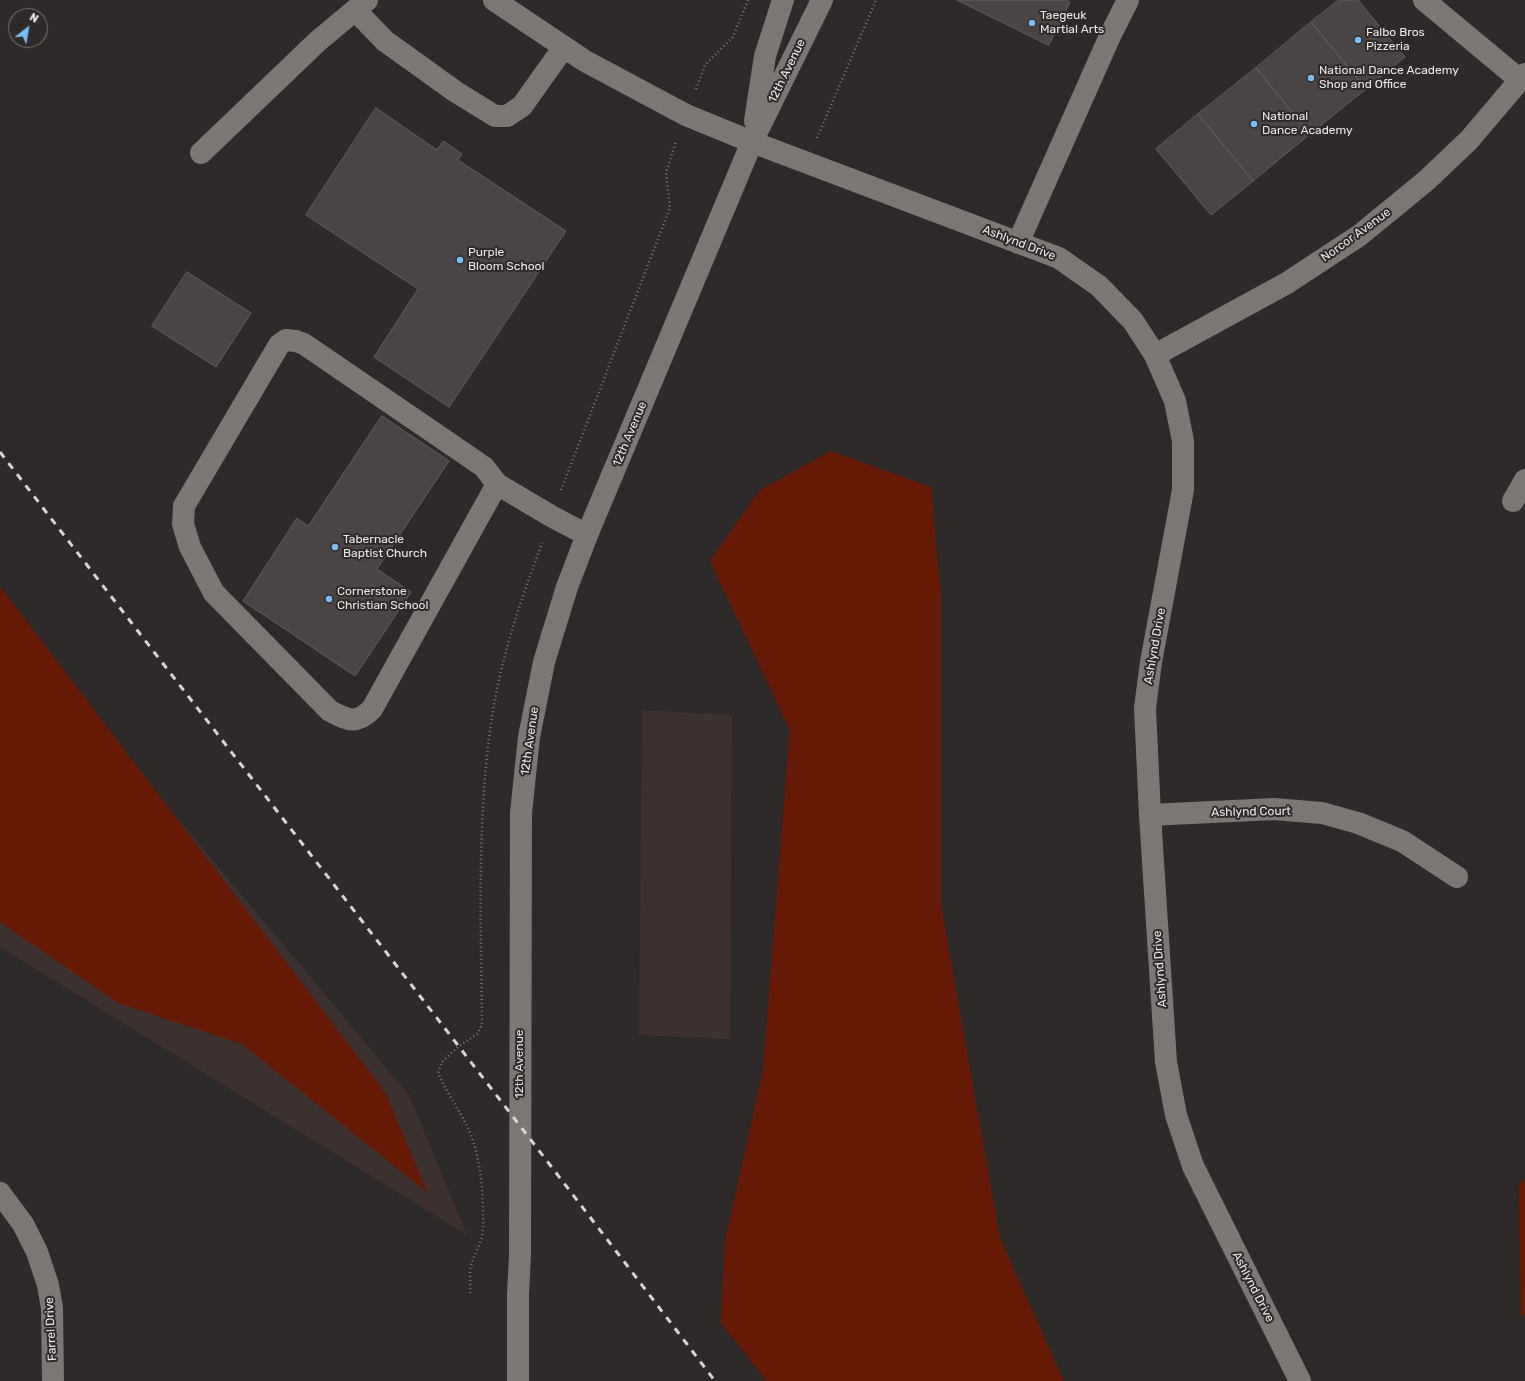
<!DOCTYPE html>
<style>
body{margin:0}
#map{position:relative;width:1525px;height:1381px;overflow:hidden;background:#2e2a29;font-family:Rubik,sans-serif}
canvas{display:block}
.north{position:absolute;left:8px;top:8px;width:40px;height:40px;box-sizing:border-box;background:#2e2a29;border:1px solid #7a7675;border-radius:50%;rotate:31deg;font-size:11px;font-weight:700;line-height:16px;text-align:center;color:#ebe8e7}
.north::after{content:'';display:block;margin:auto;width:14px;height:18px;background:#7abef8;clip-path:polygon(50% 0,100% 100%,50% 72%,0 100%)}
</style>
<div id="map">
<canvas width="1525" height="1381"></canvas>
<div class="north">N</div>
</div>
<script>
const c = document.querySelector('canvas').getContext('2d');
c.lineJoin = 'round';
function fillPath(path, color) {
  c.fillStyle = color;
  c.fill(path, 'evenodd');
}
function stroke(path, color, width, dash) {
  c.strokeStyle = color;
  c.lineWidth = width;
  c.lineCap = dash ? 'butt' : 'round';
  c.setLineDash(dash || []);
  c.stroke(path);
}
function label(font, color, halo, rows, align = 'center') {
  c.font = font + ' Rubik,sans-serif';
  c.lineWidth = 4;
  c.setLineDash([]);
  c.textBaseline = 'middle';
  c.strokeStyle = halo;
  c.fillStyle = color;
  for (const [text, x, y, turn = 0] of rows) {
    c.save();
    c.translate(x, y);
    c.rotate((+turn || 0) * Math.PI / 180);
    c.textAlign = isNaN(turn) ? turn : align;
    if (halo) c.strokeText(text, 0, 0);
    c.fillText(text, 0, 0);
    c.restore();
  }
}
fillPath(new Path2D(`
 M 0,606 L 409,1095 L 467,1235 L 0,947 Z
 M 642,710 L 732,715 L 730,1039 L 639,1035 Z`), '#3d322f');
fillPath(new Path2D(`
 M 831,451 L 931,487 L 941,598 L 941,905 L 1000,1238 L 1064,1381 L 767,1381 L 721,1323 L 725,1242 L 763,1072 L 790,730 L 710,561 L 760,490 Z
 M 0,586 L 385,1092 L 428,1193 L 242,1044 L 118,1003 L 0,922 Z
 M 1525,1178 L 1525,1317 L 1521,1313 L 1519,1187 Z`), '#671b06');
const building = new Path2D(`
 M 957,0 L 1065,0 L 1070,2 L 1049,45 Z
 M 1339,0 L 1358,0 L 1405,57 L 1366,89 L 1311,22 Z
 M 1311,22 L 1366,89 L 1310,134 L 1256,68 Z
 M 1256,68 L 1310,134 L 1253,181 L 1198,114 Z
 M 376,108 L 437,150 L 443,141 L 462,154 L 458,160 L 566,231 L 449,407 L 374,357 L 418,289 L 306,215 Z
 M 1198,114 L 1253,181 L 1211,215 L 1156,149 Z
 M 187,272 L 251,313 L 216,367 L 152,326 Z
 M 382,416 L 449,461 L 377,569 L 411,592 L 355,676 L 243,601 L 297,518 L 308,526 Z`);
fillPath(building, '#4a4544');
stroke(building, '#625d5c', 1);
stroke(new Path2D(`
 M 696,89 L 705,65 L 733,37 L 748,0
 M 817,138 L 876,0
 M 561,490 L 670,208 L 666,173 L 676,141
 M 470,1293 C 471,1285 469,1274 471,1266 C 474,1253 483,1242 483,1228 C 484,1197 481,1152 466,1124 C 457,1107 446,1091 438,1073 L 442,1062 L 458,1047 L 477,1034 L 482,1025 C 481,919 476,805 495,699 C 505,646 523,594 542,543`), '#797675', 2.5, [1, 3]);
stroke(new Path2D(`
 M 494,0 L 585,61 L 686,115 L 752,142 L 1059,258 L 1099,286 L 1133,321 L 1155,355 L 1175,401 L 1183,441 L 1183,490 L 1151,662 L 1145,708 L 1150,815 L 1166,1062 L 1176,1115 L 1193,1166 L 1300,1381
 M 1424,0 L 1520,80
 M 355,10 L 385,41 L 456,92 L 495,116 L 507,116 L 522,106 L 564,47
 M 755,121 L 765,56 L 783,0
 M 201,153 L 318,41 L 367,0
 M 1018,243 L 1110,36 L 1128,0
 M 1155,355 L 1287,283 L 1360,235 L 1427,180 L 1469,140 L 1525,74
 M 497,484 L 372,709 C 356,725 348,720 330,711 L 214,593 L 190,547 L 183,524 L 184,506 L 279,345 L 286,340 L 296,341 L 304,344 L 484,467 L 497,484 L 551,516 L 587,535
 M 1513,501 L 1525,480
 M 1150,815 L 1274,809 L 1322,813 L 1358,823 L 1402,841 L 1457,877
 M 0,1193 L 23,1224 L 37,1252 L 48,1285 L 52,1308 L 53,1381
 M 518,1381 L 518,1294 L 520,1255 L 521,813 L 529,737 L 544,662 L 567,587 L 587,535 L 752,142 L 822,0`), '#7c7675', 22);
stroke(new Path2D(`
 M 0,452 C 238,762 479,1070 715,1381`), '#d7d4d3', 3, [7, 7]);
for (const [x, y, r, color] of [
 [1032,23,4,"#7abef8"],
 [1358,40,4,"#7abef8"],
 [1311,78,4,"#7abef8"],
 [1254,124,4,"#7abef8"],
 [460,260,4,"#7abef8"],
 [335,547,4,"#7abef8"],
 [329,599,4,"#7abef8"]
]) {
  const dot = new Path2D();
  dot.arc(x, y, r, 0, 2 * Math.PI);
  c.fillStyle = color;
  c.fill(dot);
  stroke(dot, '#2e2a29', 1.5);
}
label('12px', '#ebe8e7', '#2e2a29', [
 ["Taegeuk",1040,16],
 ["Martial Arts",1040,30],
 ["Falbo Bros",1366,33],
 ["Pizzeria",1366,47],
 ["National Dance Academy",1319,71],
 ["Shop and Office",1319,85],
 ["National",1262,117],
 ["Dance Academy",1262,131],
 ["Purple",468,253],
 ["Bloom School",468,267],
 ["Tabernacle",343,540],
 ["Baptist Church",343,554],
 ["Cornerstone",337,592],
 ["Christian School",337,606]
], 'left');
label('12px', '#ebe8e7', '#2e2a29', [
 ["12th Avenue",787,71,-64],
 ["Norcor Avenue",1356,235,-36],
 ["Ashlynd Drive",1019,243,21],
 ["12th Avenue",630,434,-67],
 ["Ashlynd Drive",1155,646,-80],
 ["12th Avenue",530,741,-82],
 ["Ashlynd Court",1251,812,-1],
 ["Ashlynd Drive",1160,969,-94],
 ["12th Avenue",520,1064,-90],
 ["Ashlynd Drive",1253,1287,63],
 ["Farrel Drive",51,1329,-93]
]);
</script>
